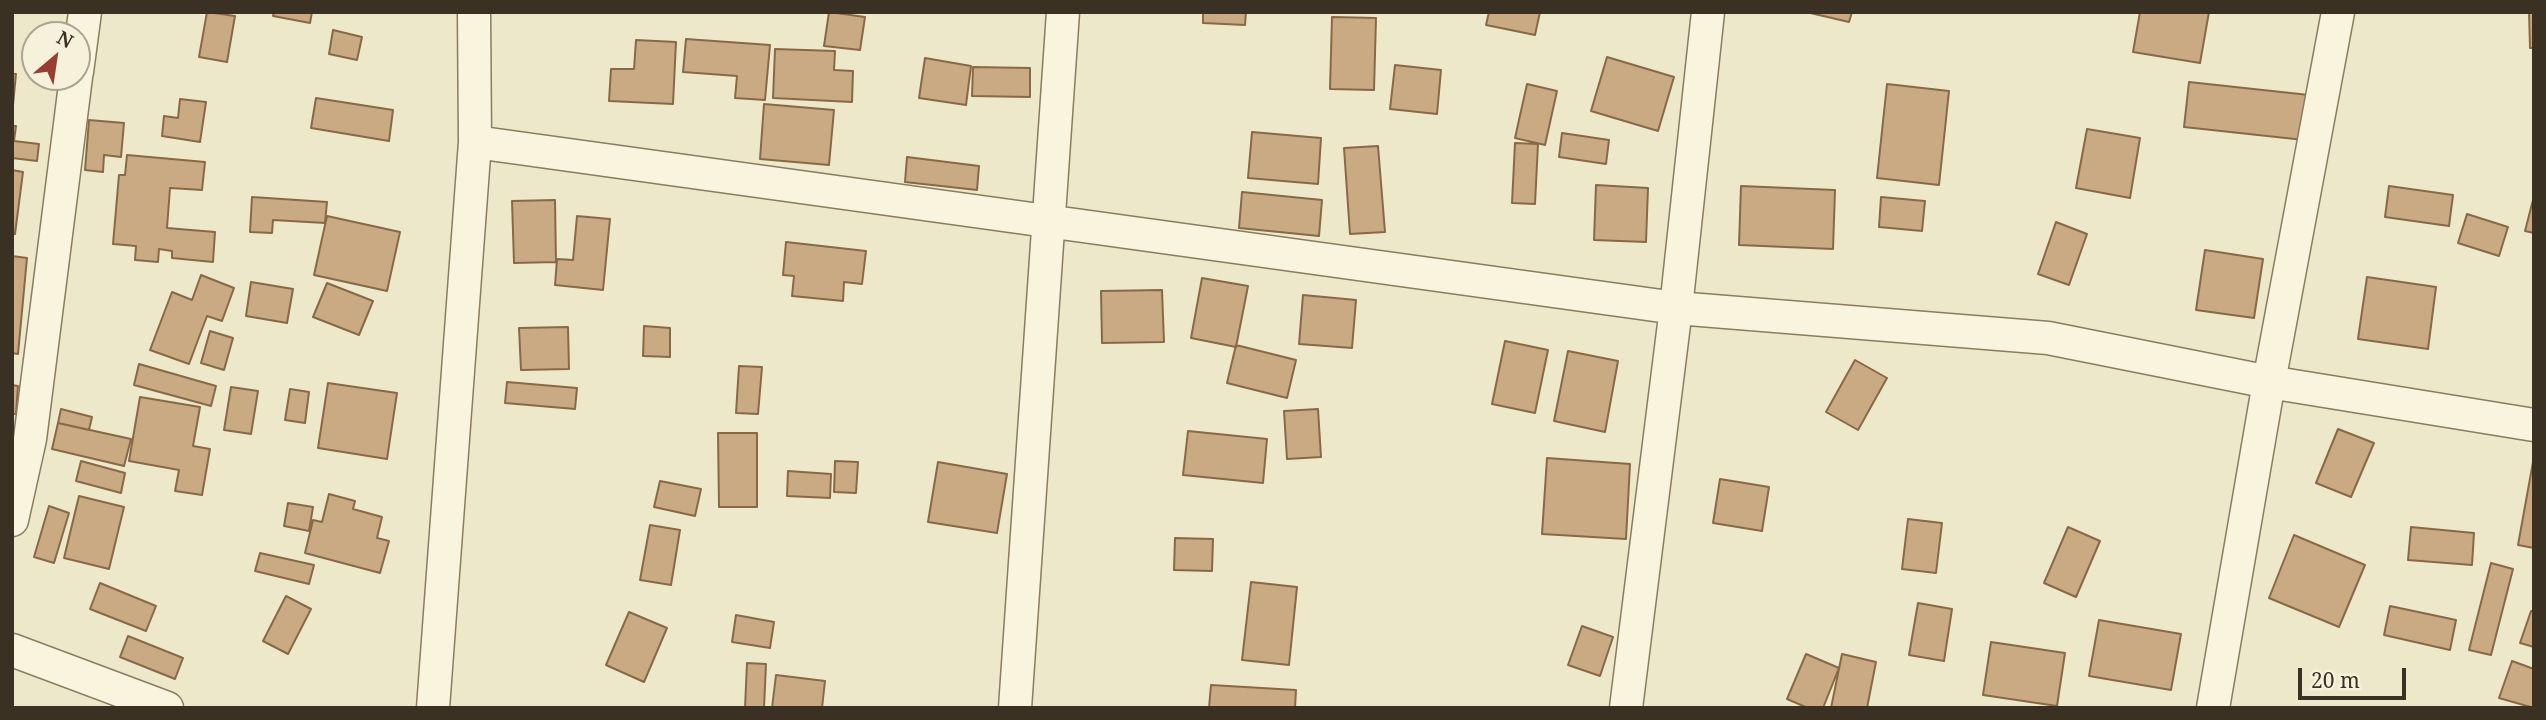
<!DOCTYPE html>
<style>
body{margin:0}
#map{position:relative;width:2546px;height:720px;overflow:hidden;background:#eee8ca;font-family:"Noto Serif",serif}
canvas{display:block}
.frame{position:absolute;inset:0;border:14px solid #3b3122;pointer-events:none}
.north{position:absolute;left:21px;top:21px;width:70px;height:70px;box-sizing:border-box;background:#f5f1da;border:2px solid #aba490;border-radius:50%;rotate:29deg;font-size:19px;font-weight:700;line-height:28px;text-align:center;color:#3b3122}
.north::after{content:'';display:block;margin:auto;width:24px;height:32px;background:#973e31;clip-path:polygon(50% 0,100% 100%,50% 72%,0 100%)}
.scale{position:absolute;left:2298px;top:668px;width:108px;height:32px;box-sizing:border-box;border:4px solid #3b3122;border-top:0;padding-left:9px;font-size:21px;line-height:24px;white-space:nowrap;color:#3b3122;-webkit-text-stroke:5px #f5f1da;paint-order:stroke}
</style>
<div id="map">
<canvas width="2546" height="720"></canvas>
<div class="frame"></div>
<div class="north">N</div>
<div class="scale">20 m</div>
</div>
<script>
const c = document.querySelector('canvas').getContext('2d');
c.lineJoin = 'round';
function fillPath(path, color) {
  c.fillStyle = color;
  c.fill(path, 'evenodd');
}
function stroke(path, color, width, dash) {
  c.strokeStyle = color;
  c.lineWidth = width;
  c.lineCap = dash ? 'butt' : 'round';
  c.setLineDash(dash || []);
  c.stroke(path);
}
const building = new Path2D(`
 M 207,12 L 235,16 L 227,62 L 199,57 Z
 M 274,12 L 312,12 L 310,23 L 273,16 Z
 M 829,12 L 865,17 L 860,50 L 824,46 Z
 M 1203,12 L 1246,12 L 1245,25 L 1203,23 Z
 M 1489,12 L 1540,12 L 1535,35 L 1486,25 Z
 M 1806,12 L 1852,12 L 1849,22 Z
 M 2140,12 L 2209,12 L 2200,63 L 2133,52 Z
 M 2529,12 L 2534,12 L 2534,48 L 2530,48 Z
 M 1332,17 L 1376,18 L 1374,90 L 1330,89 Z
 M 333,30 L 362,37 L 357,60 L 329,54 Z
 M 686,39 L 770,45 L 765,100 L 735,98 L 737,76 L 683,72 Z
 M 636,40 L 676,42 L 673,104 L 609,101 L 611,69 L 634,69 Z
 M 775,49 L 835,51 L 834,70 L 853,71 L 852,102 L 773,98 Z
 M 1607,57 L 1674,77 L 1658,131 L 1591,111 Z
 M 925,58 L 971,66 L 966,105 L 919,98 Z
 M 1395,65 L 1441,70 L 1437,114 L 1390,109 Z
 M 973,67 L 1030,68 L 1030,97 L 972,96 Z
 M 12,74 L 16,74 L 12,116 Z
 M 2189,82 L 2309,95 L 2304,140 L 2184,127 Z
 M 1527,84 L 1557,91 L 1545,145 L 1515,138 Z
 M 1887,84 L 1949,91 L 1939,185 L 1877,178 Z
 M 316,98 L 393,110 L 389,141 L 311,128 Z
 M 180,99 L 206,102 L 200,142 L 162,136 L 164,116 L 178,118 Z
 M 764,104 L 834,110 L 829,165 L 760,159 Z
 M 89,120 L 124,123 L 121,157 L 104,155 L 103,172 L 85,170 Z
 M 12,126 L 16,126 L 14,141 L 39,144 L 37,161 L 12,158 Z
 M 2087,129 L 2140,138 L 2130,198 L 2076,188 Z
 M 1252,132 L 1321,138 L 1318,184 L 1248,178 Z
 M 1562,133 L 1609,140 L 1606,164 L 1559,157 Z
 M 1515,143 L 1538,144 L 1535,204 L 1512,203 Z
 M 1378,146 L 1385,232 L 1350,234 L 1344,148 Z
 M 127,155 L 205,162 L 202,190 L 170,188 L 167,228 L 215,232 L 213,262 L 172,258 L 172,251 L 159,249 L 158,262 L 135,260 L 136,246 L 113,244 L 119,175 L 125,175 Z
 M 907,157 L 979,166 L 977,190 L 905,182 Z
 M 12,170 L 23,172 L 15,234 L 12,233 Z
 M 1596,185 L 1648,188 L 1646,242 L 1594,240 Z
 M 1741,186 L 1835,190 L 1833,249 L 1739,245 Z
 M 2389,186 L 2453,195 L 2449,226 L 2385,217 Z
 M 1242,192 L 1322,200 L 1319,236 L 1239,228 Z
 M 2534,196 L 2534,233 L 2525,231 Z
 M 252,197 L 327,202 L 325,223 L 273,220 L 272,233 L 250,232 Z
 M 1881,197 L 1925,201 L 1922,231 L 1879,227 Z
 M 555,200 L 556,262 L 514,263 L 512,201 Z
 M 2467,214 L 2508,227 L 2499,256 L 2458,243 Z
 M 327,216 L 400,232 L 387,291 L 314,275 Z
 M 577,216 L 610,219 L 603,290 L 555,285 L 557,259 L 573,260 Z
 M 2056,222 L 2087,234 L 2069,285 L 2038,274 Z
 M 786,242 L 866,251 L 862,284 L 844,282 L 843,301 L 792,296 L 794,276 L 783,275 Z
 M 2205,250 L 2263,259 L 2254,318 L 2196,310 Z
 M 12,256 L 27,258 L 18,354 L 12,353 Z
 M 201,275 L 234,288 L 222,321 L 207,316 L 189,364 L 150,350 L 172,292 L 192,300 Z
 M 2367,277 L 2436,287 L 2428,349 L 2358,339 Z
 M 1202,278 L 1248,286 L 1236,347 L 1191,338 Z
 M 251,282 L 293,289 L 287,323 L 246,316 Z
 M 327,283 L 373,301 L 359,335 L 313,317 Z
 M 1162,290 L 1164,342 L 1102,343 L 1101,291 Z
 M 1303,295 L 1356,300 L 1352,348 L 1299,344 Z
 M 644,326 L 670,328 L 670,357 L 643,356 Z
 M 568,327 L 569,369 L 521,370 L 519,328 Z
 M 210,331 L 233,338 L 224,370 L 201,363 Z
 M 1505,341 L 1548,350 L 1535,413 L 1492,404 Z
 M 1236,345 L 1296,360 L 1287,398 L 1227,383 Z
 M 1568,351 L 1618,361 L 1605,432 L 1554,421 Z
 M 1855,360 L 1887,378 L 1858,430 L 1826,412 Z
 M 139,364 L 216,386 L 211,406 L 134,385 Z
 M 739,366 L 762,367 L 758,414 L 736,413 Z
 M 507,382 L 577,388 L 575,409 L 505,403 Z
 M 328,383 L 397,393 L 387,459 L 318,448 Z
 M 12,385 L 18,386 L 16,414 L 12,414 Z
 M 231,387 L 258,391 L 251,434 L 224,430 Z
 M 290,389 L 309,392 L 305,423 L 285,420 Z
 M 140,397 L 200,407 L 193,446 L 210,449 L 202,495 L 175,491 L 179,470 L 129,461 Z
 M 61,409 L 92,417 L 89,430 L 58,423 Z
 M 1318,409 L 1321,457 L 1287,459 L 1284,411 Z
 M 58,423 L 131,439 L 124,466 L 52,449 Z
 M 2338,429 L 2374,443 L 2351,497 L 2316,483 Z
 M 1188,431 L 1267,439 L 1263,483 L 1183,475 Z
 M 718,433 L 757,433 L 757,507 L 719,507 Z
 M 1547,458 L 1630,464 L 1626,539 L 1542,534 Z
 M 81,461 L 125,473 L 121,493 L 76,481 Z
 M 835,461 L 858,462 L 856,493 L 834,492 Z
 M 938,462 L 1007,474 L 997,533 L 928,522 Z
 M 2533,462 L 2534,462 L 2534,548 L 2518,545 Z
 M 788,471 L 831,474 L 830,498 L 787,496 Z
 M 1720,479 L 1769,487 L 1762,531 L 1713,523 Z
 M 660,481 L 701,489 L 695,516 L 654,507 Z
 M 329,494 L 355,501 L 353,509 L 382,517 L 377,538 L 389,541 L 380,573 L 305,553 L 313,520 L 322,522 Z
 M 79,496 L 124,507 L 109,569 L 64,558 Z
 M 288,503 L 313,507 L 309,531 L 284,526 Z
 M 49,506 L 69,513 L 54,563 L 34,557 Z
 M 1908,519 L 1942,523 L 1936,573 L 1902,569 Z
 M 650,525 L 680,530 L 671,585 L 640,580 Z
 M 2068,527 L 2100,541 L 2076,597 L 2044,583 Z
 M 2411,527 L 2474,533 L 2472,565 L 2408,560 Z
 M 2294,535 L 2365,565 L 2339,627 L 2269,598 Z
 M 1175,538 L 1213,539 L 1212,571 L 1174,570 Z
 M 260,553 L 314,565 L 309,584 L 255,571 Z
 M 2491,563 L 2513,569 L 2491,655 L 2469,650 Z
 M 1251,582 L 1297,587 L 1289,665 L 1242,660 Z
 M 100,583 L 156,606 L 146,631 L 90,609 Z
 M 286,596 L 311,609 L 288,654 L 263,641 Z
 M 1918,603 L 1952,609 L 1944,661 L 1909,655 Z
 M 2390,606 L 2456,620 L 2450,650 L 2384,635 Z
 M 2531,611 L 2534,612 L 2534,647 L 2520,643 Z
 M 629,612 L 667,628 L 644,682 L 606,665 Z
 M 736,615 L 774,622 L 770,648 L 732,642 Z
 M 2099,620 L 2181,634 L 2171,690 L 2089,676 Z
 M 1582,626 L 1613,637 L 1600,676 L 1568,665 Z
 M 128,636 L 183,658 L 175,679 L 120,657 Z
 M 1991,642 L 2065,653 L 2057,706 L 1983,695 Z
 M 1806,654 L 1839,668 L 1823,708 L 1808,708 L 1787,699 Z
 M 1842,654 L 1876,662 L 1867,708 L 1831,708 Z
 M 2512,661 L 2534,669 L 2534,708 L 2499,698 Z
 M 747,663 L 766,664 L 764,708 L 745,708 Z
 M 776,675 L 825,681 L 822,708 L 772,708 Z
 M 1211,685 L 1296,690 L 1295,708 L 1209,708 Z`);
fillPath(building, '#caaa82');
stroke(building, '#886946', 2);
const minor = new Path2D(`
 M 77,72 L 85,12
 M 475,142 L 1676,308 L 2048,338 L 2269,382 L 2534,425
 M 12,520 L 30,439 L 76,77
 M 12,650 L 167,708
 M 433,708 L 475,142 L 474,12
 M 1015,708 L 1063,12
 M 1626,708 L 1676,308 L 1708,12
 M 2213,708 L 2269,382 L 2338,12`);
stroke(minor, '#8a7c5f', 35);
stroke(minor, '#f8f4de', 32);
</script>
